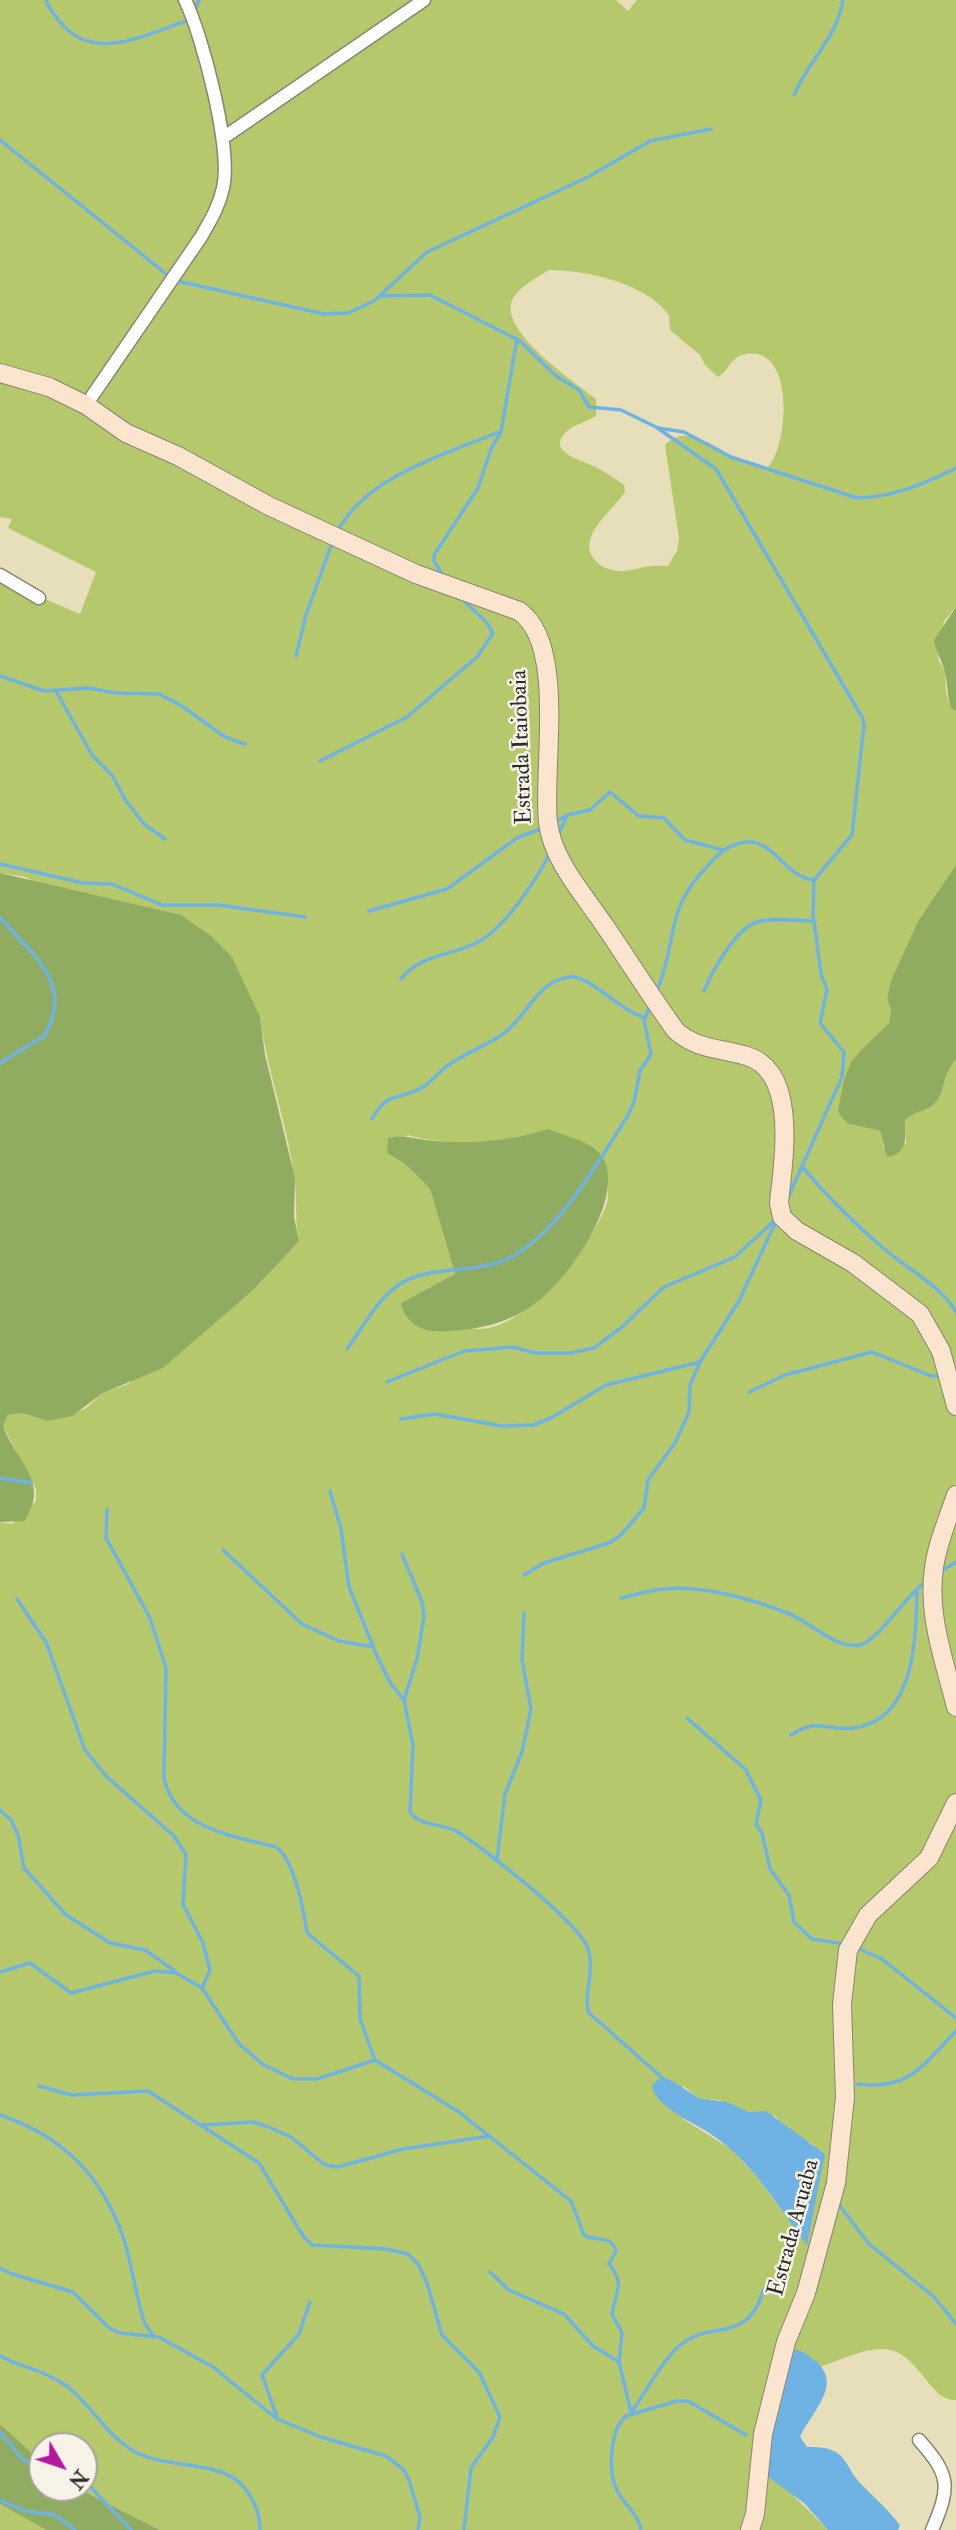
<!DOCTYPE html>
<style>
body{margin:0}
#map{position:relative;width:956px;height:2530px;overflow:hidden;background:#e7dfba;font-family:"IM FELL Double Pica",serif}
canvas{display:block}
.north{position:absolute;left:28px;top:2432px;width:70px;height:70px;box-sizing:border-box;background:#f7f3e8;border:2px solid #a5a39c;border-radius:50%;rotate:129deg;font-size:19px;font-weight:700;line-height:28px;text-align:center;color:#2b2b2b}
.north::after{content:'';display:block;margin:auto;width:24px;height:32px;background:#b5179e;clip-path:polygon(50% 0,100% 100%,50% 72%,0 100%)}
</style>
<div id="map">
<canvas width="956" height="2530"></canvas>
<div class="north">N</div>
</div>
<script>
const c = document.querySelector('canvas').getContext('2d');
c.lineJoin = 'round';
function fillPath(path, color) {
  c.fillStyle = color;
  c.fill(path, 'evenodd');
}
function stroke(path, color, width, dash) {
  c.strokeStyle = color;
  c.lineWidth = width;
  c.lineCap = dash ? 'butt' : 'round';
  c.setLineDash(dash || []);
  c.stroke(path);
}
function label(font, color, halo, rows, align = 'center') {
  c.font = font + ' "IM FELL Double Pica",serif';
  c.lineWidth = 5;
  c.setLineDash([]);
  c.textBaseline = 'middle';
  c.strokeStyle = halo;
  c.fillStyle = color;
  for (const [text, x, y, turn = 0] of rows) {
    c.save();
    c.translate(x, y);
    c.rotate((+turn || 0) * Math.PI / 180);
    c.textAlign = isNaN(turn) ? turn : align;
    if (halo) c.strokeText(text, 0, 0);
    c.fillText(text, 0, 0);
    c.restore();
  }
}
fillPath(new Path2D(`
 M 0,0 L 616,0 L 628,11 L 637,0 L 956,0 L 956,607 L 944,621 L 938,659 L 945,672 L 946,693 L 951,708 L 956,711 L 956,865 L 918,921 L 891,982 L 887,999 L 891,1010 L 889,1023 L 863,1048 L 849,1124 L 880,1131 L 884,1148 L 906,1143 L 905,1120 C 915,1111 931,1111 937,1099 C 946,1085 943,1076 956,1059 L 956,2400 C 929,2402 919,2350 883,2349 C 863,2349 839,2360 820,2367 L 813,2359 L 788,2490 L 828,2530 L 160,2530 L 77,2488 L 84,2488 L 84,2446 L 42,2446 L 42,2462 L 0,2424 L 0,1522 L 12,1524 L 36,1501 L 36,1489 L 3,1426 L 8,1415 L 22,1413 L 48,1421 L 85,1409 L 103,1393 L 128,1384 L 235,1305 L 299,1241 C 294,1218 298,1198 294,1176 C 287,1122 267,1071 260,1017 L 26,877 L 0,873 L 0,573 L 35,595 L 80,614 L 96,572 L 8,528 L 12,519 L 0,517 ZM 549,270 C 586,270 646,283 669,315 L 670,330 L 700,355 L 705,365 L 718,377 C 727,372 731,358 742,355 C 795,340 790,444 768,467 C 734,472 695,414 665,445 L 679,538 L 677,551 L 668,566 C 647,565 643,568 625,571 C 617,572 604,569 599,564 C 571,540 611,513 625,492 L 624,485 C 614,478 603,470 591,465 C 578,459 546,451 567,431 C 575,424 587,422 596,416 L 596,399 C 575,382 499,332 512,300 C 519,286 537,278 549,270 ZM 548,1130 L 607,1176 C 607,1185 609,1195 607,1203 C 593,1244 526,1331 478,1329 C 460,1328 420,1309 401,1303 L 455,1274 L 430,1189 L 405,1164 L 387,1153 L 408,1135 C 450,1148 507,1142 548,1130 ZM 683,2086 L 699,2098 L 719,2100 L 749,2112 L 775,2116 L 786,2128 L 814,2145 L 807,2244 L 757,2177 L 731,2149 L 683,2119 Z
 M 0,2504 L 46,2530 L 0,2530 Z`), '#b5c86c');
fillPath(new Path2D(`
 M 956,607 L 956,711 L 951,708 C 947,696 948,685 945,673 C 943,662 936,652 934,640 Z
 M 956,865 L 956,1059 C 942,1077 946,1085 938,1099 C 931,1111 915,1111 905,1120 C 905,1137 909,1153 887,1157 L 880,1131 L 849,1124 L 842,1118 L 838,1111 L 844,1080 L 851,1062 L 863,1048 L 889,1023 L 891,1010 L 887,999 L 891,981 L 918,921 Z
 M 0,873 L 181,915 L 211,936 L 232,957 L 260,1017 L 265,1055 L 295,1178 L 294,1217 L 299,1241 L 253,1290 L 163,1368 L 103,1393 L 72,1416 L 48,1421 L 22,1413 L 8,1415 L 3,1426 C 17,1463 51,1483 24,1521 L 0,1522 Z
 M 548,1129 C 564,1136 591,1141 601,1155 C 630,1196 563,1289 527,1309 C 503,1324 479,1329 451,1331 C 428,1333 407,1329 401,1303 L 455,1274 L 430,1189 L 405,1164 L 387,1153 L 388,1138 C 403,1135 412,1138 426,1140 C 466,1145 511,1141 548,1129 Z
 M 0,2424 L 42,2462 L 42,2488 L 77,2488 L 160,2530 L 46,2530 L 0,2504 Z`), '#90ac60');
fillPath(new Path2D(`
 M 659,2079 L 669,2079 L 699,2098 L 727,2102 L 749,2112 L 766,2111 L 825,2154 L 807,2245 C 778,2207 753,2162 712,2135 C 697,2124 653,2106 652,2085 Z
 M 797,2349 C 853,2377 816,2404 800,2437 L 807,2447 C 851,2446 841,2466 866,2489 C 878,2501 889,2511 900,2525 L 898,2530 L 828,2530 L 804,2503 L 764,2474 L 788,2354 Z`), '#6eb3e4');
stroke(new Path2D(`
 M 46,0 C 49,9 55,16 61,23 C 94,64 149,33 189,20
 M 194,11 L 199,0
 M 794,95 C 808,61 837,38 843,0
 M 0,140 L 170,277
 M 177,281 L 324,314 L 348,313 L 374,301 L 427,252 L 588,177 L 650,141 L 711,129
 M 381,296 L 430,295 L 520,341 L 556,376 L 579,390 L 589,407 L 621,410 L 656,427 L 716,469 L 862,717 L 864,724 L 852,835 L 814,880 L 813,914 L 821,974 L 827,990 L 820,1023 L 844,1052 L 842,1077 L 787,1200
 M 658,428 L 684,432 L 731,457 L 857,498 C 894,497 924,484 956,468
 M 337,533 C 363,478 445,454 499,432
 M 444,577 L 434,561 L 434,555 L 478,488 L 491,449 L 501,432 L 517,339
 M 296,656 L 306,615 L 332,543
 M 0,676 L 44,691 L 88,688 L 116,693 L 159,694 L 182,706 L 225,737 L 245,744
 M 56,691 L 92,755 L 112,775 L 126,801 L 144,824 L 165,839
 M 320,761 L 407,717 L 478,656 L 493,633 L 487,623 L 462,599
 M 553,823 L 568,815 L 590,810 L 610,792 L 639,816 L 664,818 L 685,840 L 723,850
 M 558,836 L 566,818
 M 0,864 L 83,883 L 112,884 L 162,905 L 218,905 L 305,917
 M 369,911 L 447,889 L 517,838 L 543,828
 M 0,917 C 30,953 76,984 44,1036 L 0,1063
 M 401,979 C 422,953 450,957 478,942 C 506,927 536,880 550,853
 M 657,991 C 680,934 662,911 713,860 C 722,850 736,841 751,842 C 775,844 788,878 814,880
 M 704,991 C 712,972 735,929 757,922 C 773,917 796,921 813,921
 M 372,1119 C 387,1090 400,1101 423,1087 C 432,1081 439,1072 447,1066 C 465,1053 486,1046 503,1034 C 527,1017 538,979 571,977 C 591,976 618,1010 644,1017
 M 803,1168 C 828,1197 854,1223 883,1248 C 907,1269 940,1285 956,1312
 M 347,1349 C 362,1329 376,1301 397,1286 C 426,1264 478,1275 511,1257 C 559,1232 598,1162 627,1117 L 634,1102 L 640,1071 L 651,1054 L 644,1020 L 651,1004
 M 387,1382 L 464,1351 L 513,1347 L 535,1353 L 570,1353 L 594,1348 L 622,1327 L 664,1287 L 735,1257 L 774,1221
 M 749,1392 L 785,1375 L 872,1352 L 931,1376 L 942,1376
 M 401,1419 L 435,1414 L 502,1426 L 533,1425 L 551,1418 L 606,1385 L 700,1362
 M 0,1478 L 31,1483
 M 330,1491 L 341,1529 L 349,1587 L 377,1656 L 391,1684 L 404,1700
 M 107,1509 L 106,1538 L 150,1618 L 166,1668 L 164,1778 C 174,1829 234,1836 276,1847 C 294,1859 304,1911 307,1933 L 359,1976 L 360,2019 L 375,2060
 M 223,1550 L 302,1624 L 339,1641 L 373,1647
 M 402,1554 L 422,1602 L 424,1616 L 417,1659 L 404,1700 L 413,1745 L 410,1812 C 420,1827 443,1823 458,1832 C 483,1848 581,1924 588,1949 C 595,1972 584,1990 588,2012 L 667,2082
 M 940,1572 L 956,1562
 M 524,1575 L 544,1563 L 609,1543 L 620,1536 L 644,1508 L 648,1480 L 675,1443 L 689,1412 L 690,1385 L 700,1362 L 739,1301 L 777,1219
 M 621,1598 C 635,1595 650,1590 664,1589 C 705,1585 751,1599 790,1614 C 810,1622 840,1653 863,1644 C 880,1637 907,1594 928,1580
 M 17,1599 L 46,1642 L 85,1750 L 106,1776 L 174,1836 L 186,1855 L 183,1904 L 203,1943 L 210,1970 L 202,1988
 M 687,1718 L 746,1770 L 761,1800 L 756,1824 L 762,1833 L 770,1869 L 789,1895 L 794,1922 L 812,1939 L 844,1944
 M 791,1735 C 819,1717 824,1731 853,1728 C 916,1721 916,1636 917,1589
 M 0,1810 L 11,1820 L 18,1835 L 24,1868 L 65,1914 L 110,1943 L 145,1950 L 175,1971
 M 497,1859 L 505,1794 L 522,1752 L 531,1709 L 522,1660 L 524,1613
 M 855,1947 L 882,1959 L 956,2018
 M 0,1972 L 30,1963 L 71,1993 L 155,1971 L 176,1973 L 202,1988 L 239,2044 L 264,2065 L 293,2079 L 317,2079 L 375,2060 L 459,2112 L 571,2201 L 584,2235 C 596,2243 610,2233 616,2251 L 609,2264 C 626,2283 615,2293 612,2314 L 622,2333 L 619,2362 L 631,2412
 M 857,2084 C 909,2091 923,2065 956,2031
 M 39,2086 L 72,2095 L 148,2091 L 259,2163 L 303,2236 L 312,2245 L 386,2249 L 408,2254 L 418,2264 L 427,2283 L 442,2335 L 479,2372 L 500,2417 L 493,2437 L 471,2468 L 464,2530
 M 0,2115 C 61,2136 100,2173 122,2234 C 132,2262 135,2293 144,2322 L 152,2334
 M 204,2125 L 253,2122 L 266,2126 L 291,2137 L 325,2165 L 338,2167 L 403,2149 L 490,2136
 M 838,2203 L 868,2243 L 934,2297 L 956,2324
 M 0,2268 L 12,2274 L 73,2292 L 109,2328 L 120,2333 L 159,2337 L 213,2367 L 277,2419 L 321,2437 L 386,2456 L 404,2470 L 409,2480 L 420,2517 L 418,2530
 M 490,2272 L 509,2290 L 564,2314 L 593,2346 L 619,2362
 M 0,2356 C 23,2368 47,2371 68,2387 C 93,2407 108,2438 137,2453 C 166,2467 210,2462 235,2479 C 251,2491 260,2511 260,2530
 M 633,2410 C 647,2390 660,2364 678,2347 C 709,2318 748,2346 763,2290
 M 277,2417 L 262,2375 L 299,2334 L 310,2302
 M 0,2432 L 23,2460 L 42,2466
 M 84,2480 L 131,2530
 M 0,2500 L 25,2511 L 55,2515 L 75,2530
 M 641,2530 C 638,2512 622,2504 616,2488 C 608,2469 610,2430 626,2416 L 677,2401 L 688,2401 L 746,2435`), '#6eb3e4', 3.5);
const street = new Path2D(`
 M 223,138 L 424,0
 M 86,405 L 201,237 C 210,221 219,207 223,188 C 232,149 203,37 185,0
 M 0,575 L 39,598
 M 919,2440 C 950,2475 951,2486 932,2530`);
const secondary = new Path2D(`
 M 0,373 L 49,387 L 86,405 L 126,433 L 178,456 L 269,506 L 416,574 L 519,611 C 567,644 542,770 548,822 C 552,861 586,897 607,929 C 630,963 652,998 676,1031 C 698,1050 720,1048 747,1056 C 799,1072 783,1162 779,1203 L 782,1217 L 797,1231 L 853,1263 L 920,1314 L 941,1351 L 956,1406
 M 956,1495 C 948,1519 937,1544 934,1568 C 927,1615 945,1663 956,1707
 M 750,2530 L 755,2514 L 763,2434 L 786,2342 L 806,2293 L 836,2183 L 845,2097 L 842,2004 L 848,1950 L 868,1915 L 929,1858 L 956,1803`);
stroke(street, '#898572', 15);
stroke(secondary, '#898572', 20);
stroke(street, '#fff', 12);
stroke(secondary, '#fbe5cf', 18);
label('23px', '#2b2b2b', '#f7f3e8', [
 ["Estrada Itaiobaia",523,747,-92],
 ["Estrada Aruaba",795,2228,-75]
]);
</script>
